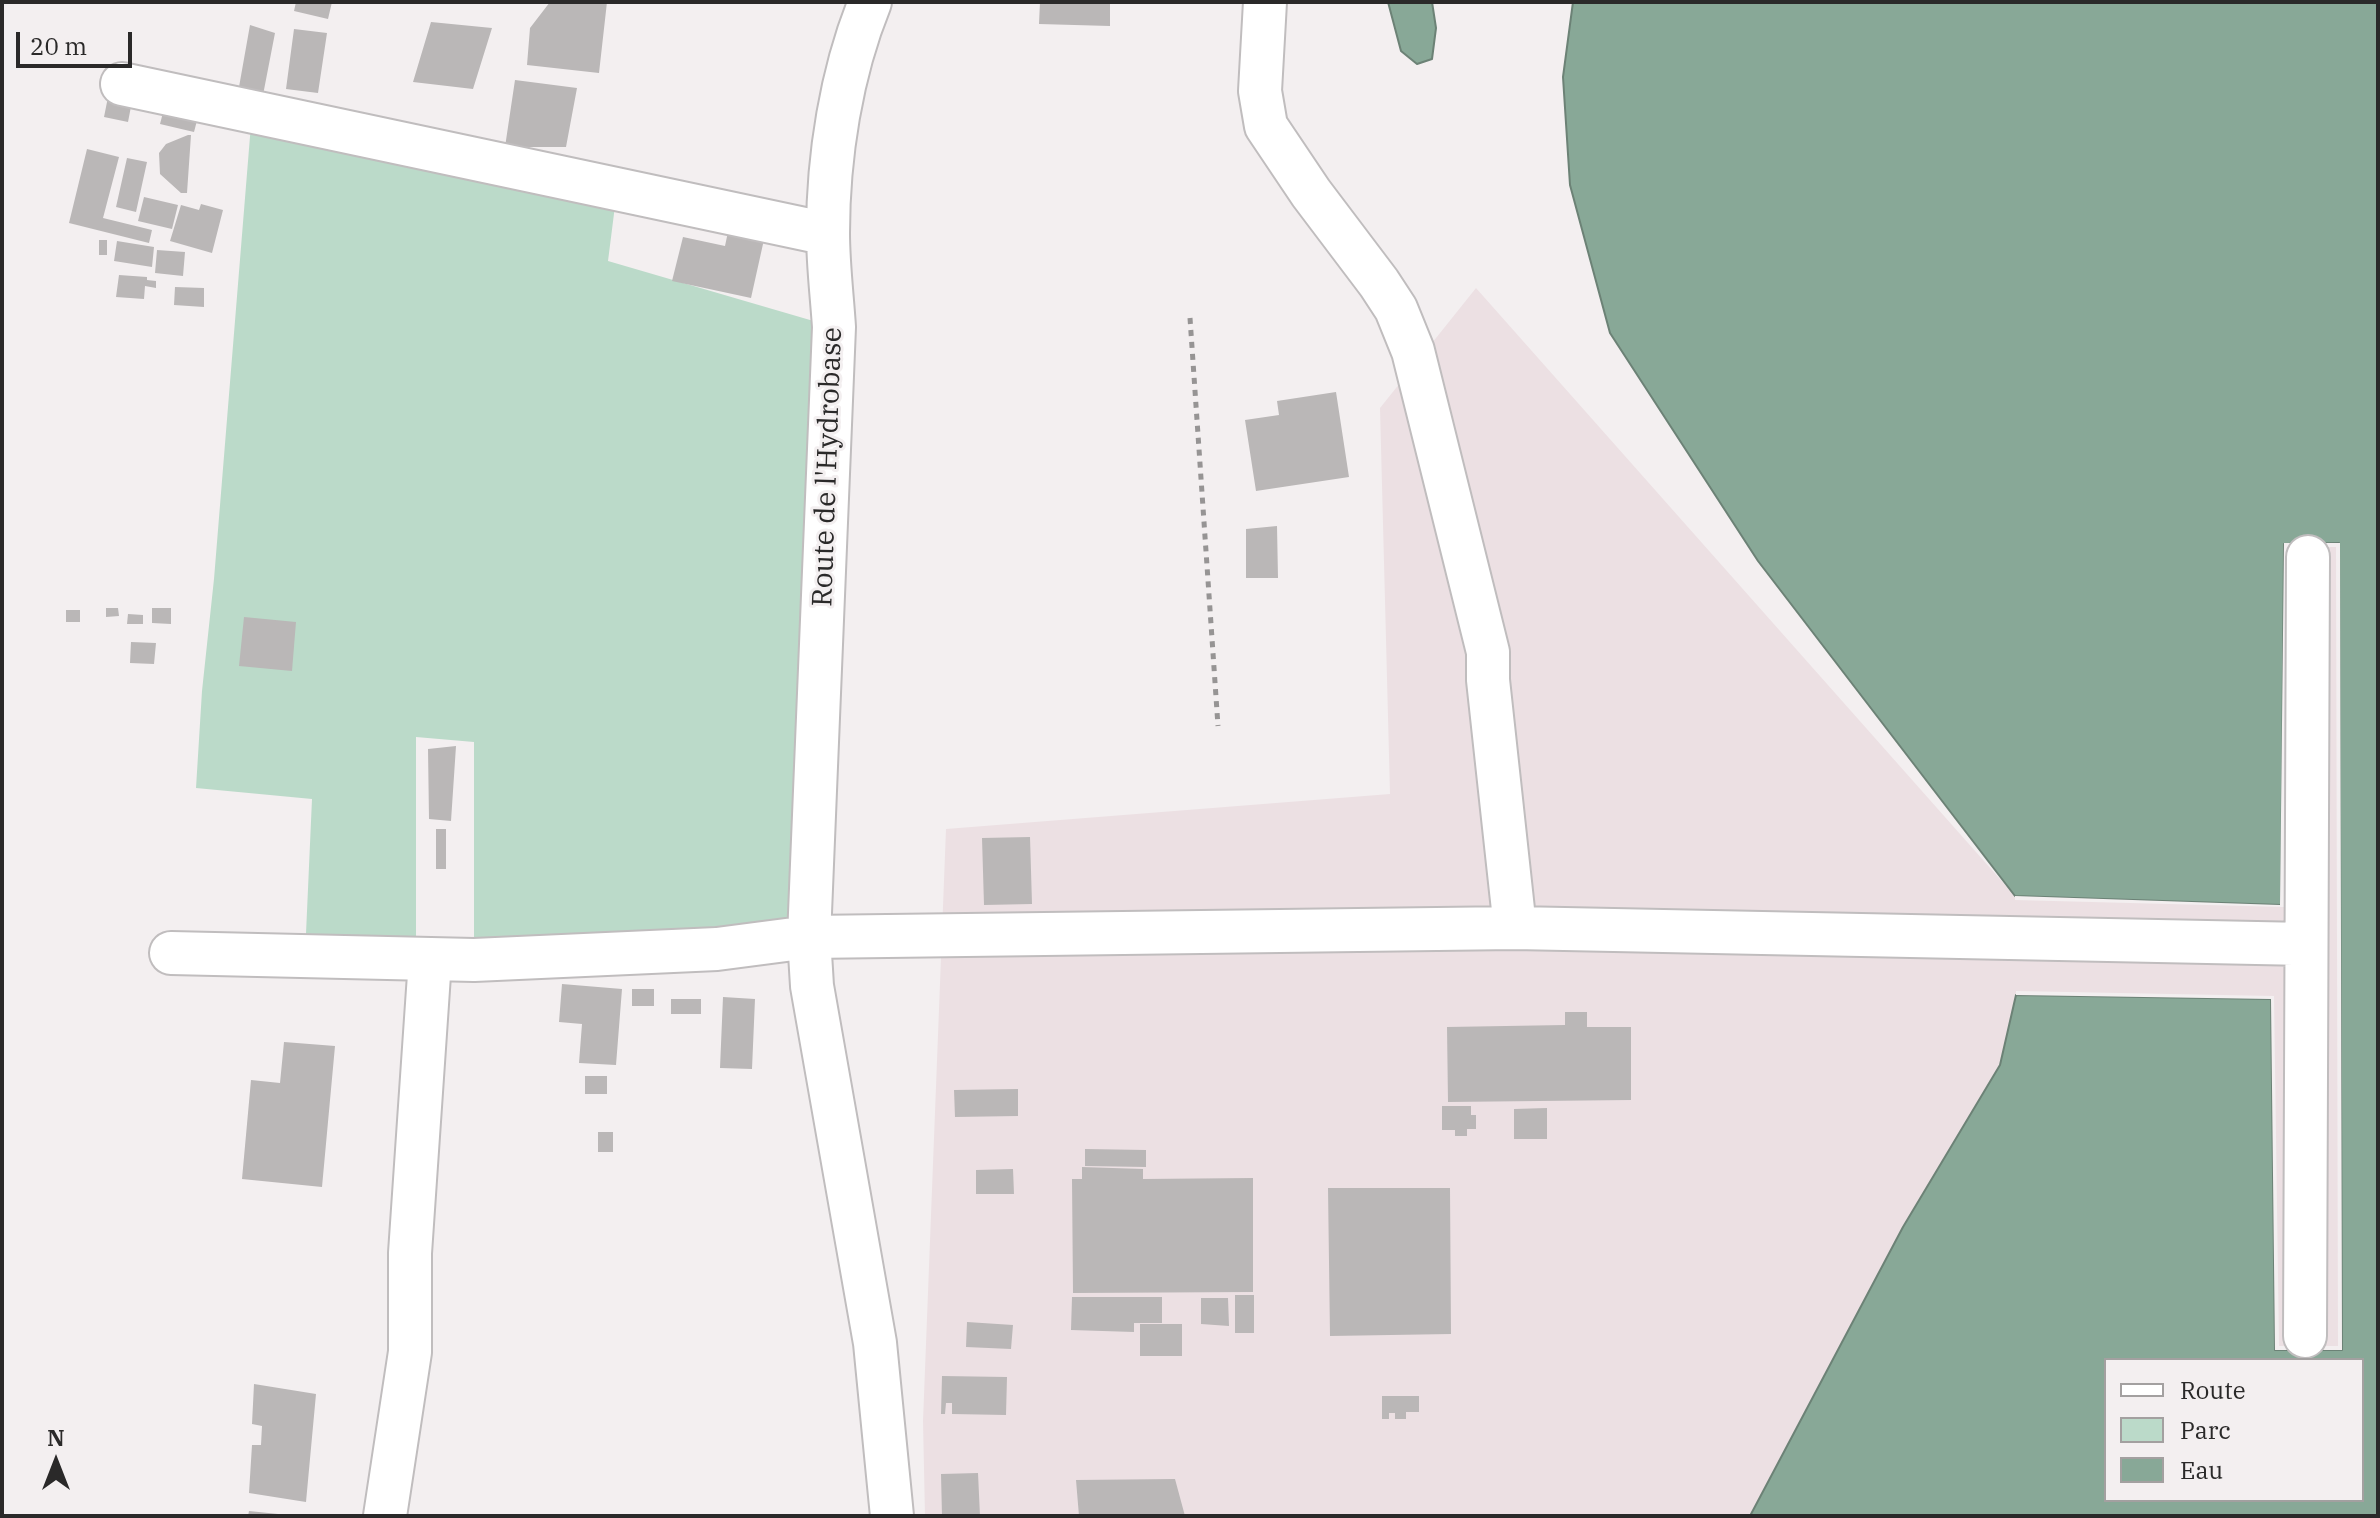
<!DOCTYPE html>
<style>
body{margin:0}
#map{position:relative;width:2380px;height:1518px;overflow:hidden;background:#f3eff0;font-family:"IBM Plex Serif",serif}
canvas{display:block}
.frame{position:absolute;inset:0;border:4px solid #2a2929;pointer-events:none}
.legend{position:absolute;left:2104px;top:1358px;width:260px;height:144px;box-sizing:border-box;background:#f3eff0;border:2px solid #a3a0a0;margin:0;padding:10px 14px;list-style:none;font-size:24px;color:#2a2929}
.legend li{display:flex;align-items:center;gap:16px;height:40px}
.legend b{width:40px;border:2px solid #a3a0a0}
.north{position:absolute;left:16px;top:1422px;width:80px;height:80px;-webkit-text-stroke:6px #f3eff0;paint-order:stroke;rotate:0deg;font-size:22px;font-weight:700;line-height:32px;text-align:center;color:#2a2929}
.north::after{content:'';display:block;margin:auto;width:28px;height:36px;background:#2a2929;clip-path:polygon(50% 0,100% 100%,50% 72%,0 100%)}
.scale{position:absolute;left:16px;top:32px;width:116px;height:36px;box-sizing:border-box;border:4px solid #2a2929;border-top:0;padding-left:10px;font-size:24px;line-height:28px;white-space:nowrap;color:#2a2929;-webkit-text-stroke:6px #f3eff0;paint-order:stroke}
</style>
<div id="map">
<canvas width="2380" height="1518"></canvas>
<div class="frame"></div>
<ul class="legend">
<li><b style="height:10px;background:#fff"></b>Route</li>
<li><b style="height:22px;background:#bbdac9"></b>Parc</li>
<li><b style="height:22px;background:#88a897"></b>Eau</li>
</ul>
<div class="north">N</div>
<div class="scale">20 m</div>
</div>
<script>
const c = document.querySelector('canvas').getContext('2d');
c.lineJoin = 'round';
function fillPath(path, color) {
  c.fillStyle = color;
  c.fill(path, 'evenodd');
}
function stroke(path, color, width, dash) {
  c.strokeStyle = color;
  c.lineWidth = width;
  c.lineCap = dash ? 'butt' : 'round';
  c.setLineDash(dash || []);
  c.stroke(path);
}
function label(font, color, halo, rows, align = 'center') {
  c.font = font + ' "IBM Plex Serif",serif';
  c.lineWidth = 6;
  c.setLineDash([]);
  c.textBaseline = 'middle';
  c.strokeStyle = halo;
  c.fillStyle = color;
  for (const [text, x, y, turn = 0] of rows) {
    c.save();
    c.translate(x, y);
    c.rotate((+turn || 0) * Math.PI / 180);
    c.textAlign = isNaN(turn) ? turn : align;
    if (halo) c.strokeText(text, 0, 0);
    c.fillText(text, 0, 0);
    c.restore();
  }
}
fillPath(new Path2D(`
 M 1476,288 L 2015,896 L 2284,543 L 2340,543 L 2342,1350 L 2275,1350 L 2016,995 L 2000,1065 L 1903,1227 L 1750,1516 L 925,1516 L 923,1421 L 946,829 L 1390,794 L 1380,408 Z`), '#ece0e3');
fillPath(new Path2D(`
 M 252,112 L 617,190 L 608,261 L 834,327 L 809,937 L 474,960 L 474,742 L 416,737 L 416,959 L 305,956 L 312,799 L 196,788 L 202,691 L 214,579 Z`), '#bbdac9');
const water = new Path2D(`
 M 1388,2 L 1432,2 L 1436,28 L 1432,59 L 1417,64 L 1401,51 Z
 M 1573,2 L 2378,2 L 2378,1516 L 1750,1516 L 1903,1227 L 2000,1065 L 2016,995 L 2271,999 L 2275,1350 L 2342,1350 L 2339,543 L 2284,544 L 2281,905 L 2015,896 L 1758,561 L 1610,333 L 1570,185 L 1563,77 ZM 2106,1360 L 2362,1360 L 2362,1500 L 2106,1500 Z`);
fillPath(water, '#88a897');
stroke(water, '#6c8276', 2);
fillPath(new Path2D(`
 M 2284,543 L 2340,543 L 2342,1350 L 2275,1350 L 2271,999 L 2016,995 L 2016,991 L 2274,996 L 2279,1346 L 2338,1346 L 2336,547 L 2288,547 L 2284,907 L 2015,900 L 2015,896 L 2280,905 Z`), '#f3eff0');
fillPath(new Path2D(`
 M 296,2 L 332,2 L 328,19 L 294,11 Z
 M 550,2 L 607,2 L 599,73 L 527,65 L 530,28 Z
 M 1040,2 L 1110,2 L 1110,26 L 1039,24 Z
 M 431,22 L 492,28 L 473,89 L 413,82 Z
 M 250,25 L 275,33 L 263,95 L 239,87 Z
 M 294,29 L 327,33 L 318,93 L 286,89 Z
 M 515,80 L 577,88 L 566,147 L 505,147 Z
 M 110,87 L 134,91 L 128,122 L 104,117 Z
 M 165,105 L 199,113 L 194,132 L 160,124 Z
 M 188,135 L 191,135 L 187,193 L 181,193 L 160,174 L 159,153 L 166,144 Z
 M 87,149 L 119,157 L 103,218 L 152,230 L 149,243 L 69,223 Z
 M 127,158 L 147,162 L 136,212 L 116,207 Z
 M 144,197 L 178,205 L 172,229 L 138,221 Z
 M 201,204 L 223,210 L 212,253 L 170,241 L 181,205 L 199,210 Z
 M 729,227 L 765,235 L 751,298 L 672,281 L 683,237 L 725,246 Z
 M 99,240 L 107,240 L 107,255 L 99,255 Z
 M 117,241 L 154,247 L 152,267 L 114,261 Z
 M 157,250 L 185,252 L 183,276 L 155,273 Z
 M 119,275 L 147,277 L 147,280 L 156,281 L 156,288 L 145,286 L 144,299 L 116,297 Z
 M 175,287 L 204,288 L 204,307 L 174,305 Z
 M 1336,392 L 1349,477 L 1256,491 L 1245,420 L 1279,415 L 1277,401 Z
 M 1277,526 L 1278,578 L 1246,578 L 1246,529 Z
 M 106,608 L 118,608 L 119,616 L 106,617 Z
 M 152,608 L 171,608 L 171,624 L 152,623 Z
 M 66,610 L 80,610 L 80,622 L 66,622 Z
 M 128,614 L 143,615 L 143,624 L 127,624 Z
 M 244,617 L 296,622 L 292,671 L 239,666 Z
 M 131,642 L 156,643 L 154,664 L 130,663 Z
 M 456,746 L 451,821 L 429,819 L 428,749 Z
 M 436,829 L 446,829 L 446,869 L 436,869 Z
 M 1030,837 L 1032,904 L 984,905 L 982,838 Z
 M 562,984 L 622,989 L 616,1065 L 579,1063 L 582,1024 L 559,1022 Z
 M 632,989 L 654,989 L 654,1006 L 632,1006 Z
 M 723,997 L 755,999 L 752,1069 L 720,1068 Z
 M 671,999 L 701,999 L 701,1014 L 671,1014 Z
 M 1565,1012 L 1587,1012 L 1587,1027 L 1631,1027 L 1631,1100 L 1448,1102 L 1447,1027 L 1565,1025 Z
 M 284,1042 L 335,1046 L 322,1187 L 242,1179 L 251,1080 L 280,1083 Z
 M 585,1076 L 607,1076 L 607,1094 L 585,1094 Z
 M 1018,1089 L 1018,1116 L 955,1117 L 954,1090 Z
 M 1442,1106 L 1471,1106 L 1471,1115 L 1476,1115 L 1476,1129 L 1467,1129 L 1467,1136 L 1455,1136 L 1455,1130 L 1442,1130 Z
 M 1547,1108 L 1547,1139 L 1514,1139 L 1514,1109 Z
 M 598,1132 L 613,1132 L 613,1152 L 598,1152 Z
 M 1085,1149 L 1146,1150 L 1146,1167 L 1085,1166 Z
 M 1082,1167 L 1143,1169 L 1143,1179 L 1253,1178 L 1253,1292 L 1073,1293 L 1072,1179 L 1082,1179 Z
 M 1013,1169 L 1014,1194 L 976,1194 L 976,1170 Z
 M 1328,1188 L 1450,1188 L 1451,1334 L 1330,1336 Z
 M 1235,1295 L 1254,1295 L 1254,1333 L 1235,1333 Z
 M 1072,1297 L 1162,1297 L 1162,1323 L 1134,1323 L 1134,1332 L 1071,1330 Z
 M 1201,1298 L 1228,1298 L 1229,1326 L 1201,1324 Z
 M 967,1322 L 1013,1325 L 1011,1349 L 966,1347 Z
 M 1140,1324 L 1182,1324 L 1182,1356 L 1140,1356 Z
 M 942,1376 L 1007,1377 L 1006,1415 L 952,1414 L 952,1403 L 946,1403 L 945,1414 L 941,1414 Z
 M 254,1384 L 316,1394 L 306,1502 L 249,1493 L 252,1445 L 261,1445 L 262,1426 L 252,1424 Z
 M 1382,1396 L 1419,1396 L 1419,1412 L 1406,1412 L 1406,1419 L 1395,1419 L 1395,1413 L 1389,1413 L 1389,1419 L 1382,1419 Z
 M 978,1473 L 980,1516 L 942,1516 L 941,1474 Z
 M 1175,1479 L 1185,1516 L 1079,1516 L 1076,1480 Z
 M 249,1511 L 278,1514 L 277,1516 L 248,1516 Z`), '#bab7b7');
const minor = new Path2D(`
 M 870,2 C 841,73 828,157 828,233 C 828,264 832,296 834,327 L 809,937 L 812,986 L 875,1343 L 892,1516
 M 1265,2 L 1260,91 L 1266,126 L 1311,193 L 1379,283 L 1396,309 L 1413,351 L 1488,652 L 1488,680 L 1515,928
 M 122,84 L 828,234
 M 171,953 L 474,960 L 717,949 L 809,937 L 1515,928 L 2306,944
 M 2305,1336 L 2308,557
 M 385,1516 L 410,1352 L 410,1253 L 430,960`);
stroke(minor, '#c0bdbe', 46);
stroke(new Path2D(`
 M 1190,318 L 1218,726`), '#969494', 5, [6, 6]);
stroke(minor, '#fff', 42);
label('28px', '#2a2929', '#f3eff0', [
 ["Route de l'Hydrobase",828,467,-88]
]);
</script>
